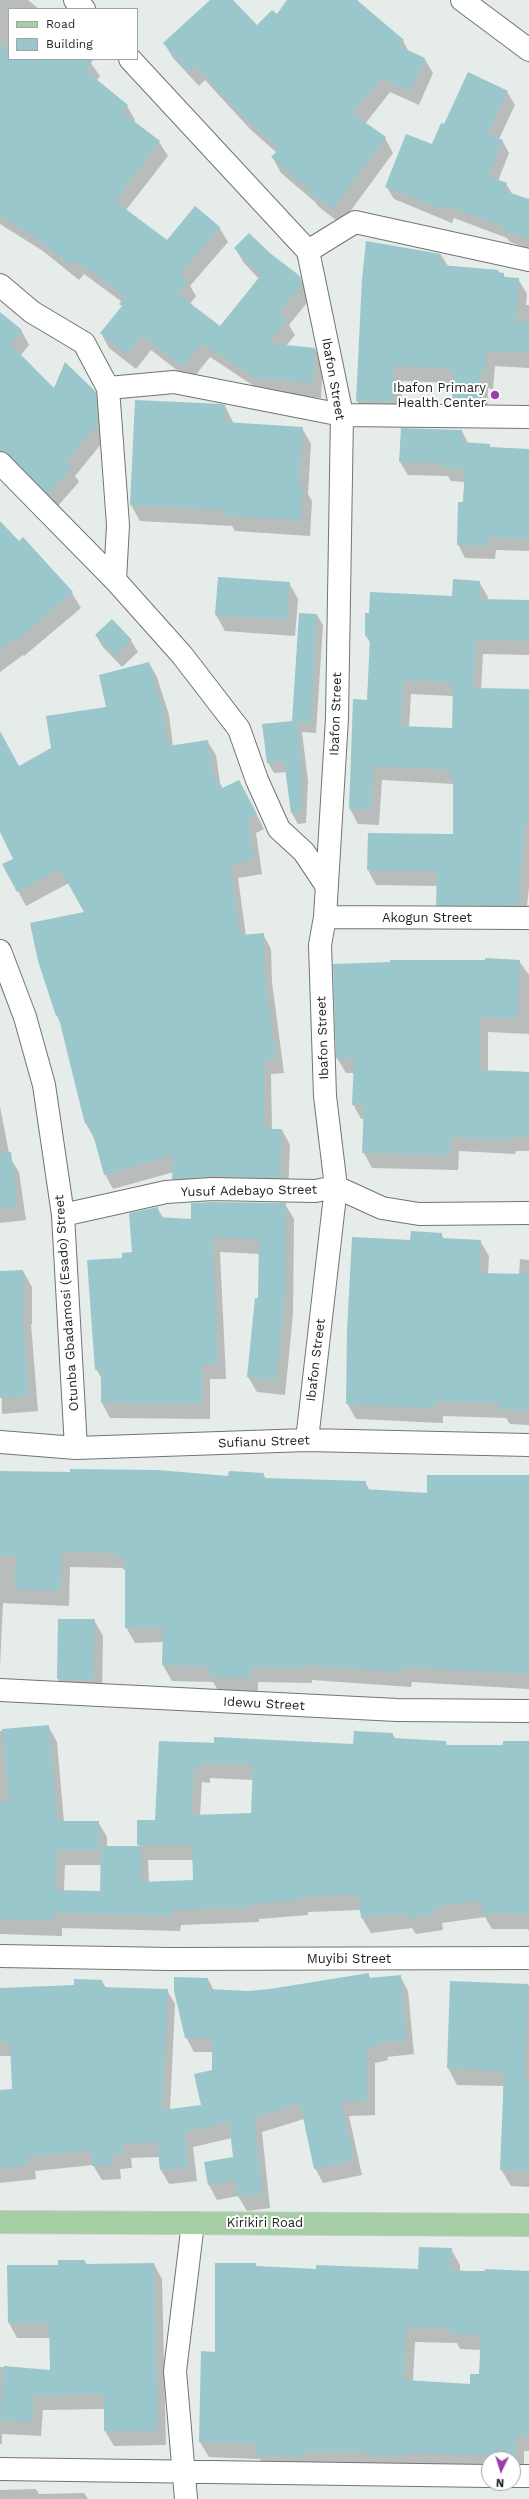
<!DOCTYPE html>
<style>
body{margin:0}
#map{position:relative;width:529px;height:2499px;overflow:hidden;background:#e6ecea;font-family:"Work Sans",sans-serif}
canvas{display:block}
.legend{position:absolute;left:8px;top:8px;width:130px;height:52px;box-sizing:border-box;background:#fff;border:1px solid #a5a5a5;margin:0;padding:5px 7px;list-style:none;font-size:12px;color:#1e1f1f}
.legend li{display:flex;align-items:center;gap:8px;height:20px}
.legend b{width:20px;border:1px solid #a5a5a5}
.north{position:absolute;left:481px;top:2451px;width:40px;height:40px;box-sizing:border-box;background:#fff;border:1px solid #a5a5a5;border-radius:50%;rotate:184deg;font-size:11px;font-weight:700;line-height:16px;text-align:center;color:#1e1f1f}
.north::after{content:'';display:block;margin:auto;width:14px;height:18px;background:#9a3faa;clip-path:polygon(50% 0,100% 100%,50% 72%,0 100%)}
</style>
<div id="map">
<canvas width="529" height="2499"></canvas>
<ul class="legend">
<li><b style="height:5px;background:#a6cea4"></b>Road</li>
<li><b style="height:11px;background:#9ac7cb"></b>Building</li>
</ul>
<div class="north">N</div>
</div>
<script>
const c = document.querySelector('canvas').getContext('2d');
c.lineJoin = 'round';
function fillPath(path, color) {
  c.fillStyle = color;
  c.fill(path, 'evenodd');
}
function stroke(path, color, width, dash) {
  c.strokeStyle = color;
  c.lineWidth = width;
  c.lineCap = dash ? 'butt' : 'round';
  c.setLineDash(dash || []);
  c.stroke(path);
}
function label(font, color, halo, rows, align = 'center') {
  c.font = font + ' "Work Sans",sans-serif';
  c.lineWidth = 4;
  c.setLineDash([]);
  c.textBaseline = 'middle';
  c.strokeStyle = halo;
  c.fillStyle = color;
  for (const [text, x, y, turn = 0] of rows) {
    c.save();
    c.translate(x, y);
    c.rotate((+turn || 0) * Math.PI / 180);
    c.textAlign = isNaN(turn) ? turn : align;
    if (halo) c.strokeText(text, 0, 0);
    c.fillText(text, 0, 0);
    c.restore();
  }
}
fillPath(new Path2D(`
 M 0,0 L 28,0 L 39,9 L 9,9 L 9,59 L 88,59 L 100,76 L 96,81 L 127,106 L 135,120 L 134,122 L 159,142 L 168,156 L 126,210 L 167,241 L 219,227 L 228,242 L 190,286 L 196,296 L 190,304 L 220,327 L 259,279 L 244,263 L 235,248 L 270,255 L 300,277 L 310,299 L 289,325 L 295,335 L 286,346 L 315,349 L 323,363 L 321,398 L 272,392 L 269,396 L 210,357 L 191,381 L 151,350 L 136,369 L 109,348 L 101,333 L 122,307 L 122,302 L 84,274 L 79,280 L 43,251 L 0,224 Z
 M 211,0 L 231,0 L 257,27 L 277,16 L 289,0 L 356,0 L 403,41 L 409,52 L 424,58 L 433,73 L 419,105 L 390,92 L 365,124 L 385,138 L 393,153 L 341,224 L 319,207 L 315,202 L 281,173 L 273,158 L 277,153 L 250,129 L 205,80 L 199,86 L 173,58 L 164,43 Z
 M 507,92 L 515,105 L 499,139 L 502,140 L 509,153 L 498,181 L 506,184 L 513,195 L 529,201 L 529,249 L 510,242 L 507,238 L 454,218 L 452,223 L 394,199 L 386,186 L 432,146 L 445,126 Z
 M 441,255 L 448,266 L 497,270 L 506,278 L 518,279 L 527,294 L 526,305 L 529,305 L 529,368 L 495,366 L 493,389 L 488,388 L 487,418 L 463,416 L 453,401 L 454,383 L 402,381 L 401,417 L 366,416 L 357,401 Z
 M 0,313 L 21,330 L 29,345 L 21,355 L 54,389 L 95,392 L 104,407 L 106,438 L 75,476 L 79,482 L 56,508 L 0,463 Z
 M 136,401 L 225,406 L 234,424 L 302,428 L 311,444 L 308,494 L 312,501 L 310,536 L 235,531 L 232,526 L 140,521 L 131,505 Z
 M 462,431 L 468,443 L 489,445 L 491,448 L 529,450 L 529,551 L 496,550 L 495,559 L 465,558 L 458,544 L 465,482 L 451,481 L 448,476 L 408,475 L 400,462 Z
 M 0,522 L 19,543 L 23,538 L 72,593 L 81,608 L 24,656 L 23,655 L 0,672 Z
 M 479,582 L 488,597 L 487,601 L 529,601 L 529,655 L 483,654 L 481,689 L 529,690 L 529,885 L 526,920 L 446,919 L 437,905 L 438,886 L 376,885 L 368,870 L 369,834 L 454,835 L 454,784 L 382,780 L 379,825 L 358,824 L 350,809 L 368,701 L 371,644 L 366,636 L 453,597 ZM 411,694 L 453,696 L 453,729 L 409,727 Z
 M 289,583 L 298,599 L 295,636 L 225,631 L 216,615 Z
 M 317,615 L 323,625 L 316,733 L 302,732 L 308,781 L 306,823 L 298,824 L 292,813 L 287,772 L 274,773 L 268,763 L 293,722 Z
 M 112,620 L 131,641 L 138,652 L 122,667 L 102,646 L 96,635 Z
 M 149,663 L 157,677 L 169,715 L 173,746 L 207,741 L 216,755 L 220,783 L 223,789 L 247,796 L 264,829 L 256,833 L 262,874 L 238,878 L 246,936 L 263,934 L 271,949 L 272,982 L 284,1073 L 271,1074 L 272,1130 L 282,1130 L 290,1145 L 288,1192 L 182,1193 L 173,1179 L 174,1172 L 113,1189 L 105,1174 L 94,1138 L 86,1124 L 61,1024 L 57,1016 L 31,924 L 86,913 L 69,883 L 26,906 L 18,891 L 14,859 L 0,830 L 0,733 L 19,767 L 52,749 L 108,708 Z
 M 519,961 L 529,975 L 529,1034 L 488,1032 L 488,1071 L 529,1072 L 529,1151 L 516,1151 L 515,1154 L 459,1151 L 458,1170 L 372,1168 L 364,1153 L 364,1119 L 361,1119 L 353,1104 L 354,1073 L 346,1073 L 337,1058 L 334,965 Z
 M 0,1107 L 10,1158 L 19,1172 L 26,1220 L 0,1223 Z
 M 285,1204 L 294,1219 L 293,1314 L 285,1395 L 257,1392 L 248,1377 L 256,1299 L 259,1300 L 260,1254 L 220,1252 L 226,1379 L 210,1379 L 210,1419 L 110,1418 L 102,1403 L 102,1379 L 96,1369 L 123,1259 L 133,1253 L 157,1208 L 164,1219 L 192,1220 Z
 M 441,1234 L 444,1239 L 480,1241 L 489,1256 L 488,1274 L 519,1275 L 520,1259 L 529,1260 L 529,1425 L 510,1424 L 506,1418 L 443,1416 L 443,1423 L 356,1419 L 347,1403 L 411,1241 Z
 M 23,1271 L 32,1287 L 32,1324 L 31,1324 L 38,1411 L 2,1414 L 0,1272 Z
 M 0,1472 L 229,1477 L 263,1474 L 266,1479 L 365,1482 L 370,1491 L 428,1494 L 428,1476 L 529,1475 L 529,1689 L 412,1682 L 411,1687 L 312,1680 L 312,1683 L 258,1682 L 258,1693 L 219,1692 L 213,1682 L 172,1681 L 163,1665 L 163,1642 L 135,1643 L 126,1627 L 126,1571 L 122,1568 L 70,1567 L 69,1606 L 3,1603 L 0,1666 Z
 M 59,1620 L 94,1620 L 103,1636 L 102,1695 L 67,1695 L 58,1679 Z
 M 48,1726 L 57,1742 L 64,1822 L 98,1822 L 107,1837 L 107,1847 L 140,1847 L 138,1844 L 156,1821 L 160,1742 L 354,1745 L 392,1734 L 396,1739 L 445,1742 L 448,1746 L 504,1746 L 529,1742 L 529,1931 L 528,1929 L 492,1929 L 485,1917 L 442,1923 L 443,1930 L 416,1934 L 412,1928 L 371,1933 L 362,1918 L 361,1910 L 308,1912 L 308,1915 L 259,1919 L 259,1922 L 181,1925 L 180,1931 L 62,1928 L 62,1936 L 0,1934 L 0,1731 ZM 210,1778 L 253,1780 L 252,1814 L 200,1816 L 202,1782 L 210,1783 ZM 148,1860 L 193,1860 L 194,1881 L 149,1882 ZM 65,1865 L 102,1865 L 101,1892 L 64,1891 Z
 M 368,1974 L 371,1979 L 400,1976 L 408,1991 L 414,2054 L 387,2057 L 388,2060 L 375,2063 L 375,2115 L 349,2116 L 362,2175 L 323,2183 L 315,2168 L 304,2119 L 262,2132 L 270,2208 L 247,2211 L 238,2196 L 217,2200 L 209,2185 L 205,2163 L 234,2158 L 232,2138 L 193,2147 L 197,2181 L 169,2184 L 161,2170 L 159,2157 L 131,2158 L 132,2168 L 120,2169 L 121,2179 L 102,2180 L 93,2165 L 35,2171 L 36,2179 L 0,2183 L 0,2091 L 13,2090 L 12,2056 L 0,2056 L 0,1989 L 75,1986 L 102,1981 L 106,1988 L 167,1990 L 175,2004 L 170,2110 L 202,2106 L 213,2071 L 213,2052 L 194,2052 L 186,2037 L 208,1979 L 214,1991 L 248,1992 L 270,1990 Z
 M 451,1982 L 529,1985 L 529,2187 L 511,2186 L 501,2169 L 504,2086 L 457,2085 L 448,2068 Z
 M 451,2249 L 460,2265 L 460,2271 L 529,2271 L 529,2451 L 524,2451 L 524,2471 L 513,2470 L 513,2459 L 489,2459 L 489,2470 L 266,2471 L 260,2459 L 209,2457 L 200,2442 L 216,2353 L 255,2264 L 257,2267 L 317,2270 L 419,2270 ZM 415,2342 L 457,2343 L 460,2349 L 481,2350 L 480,2375 L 470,2385 L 413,2381 Z
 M 85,2261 L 87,2265 L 154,2264 L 162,2279 L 166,2445 L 114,2446 L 105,2431 L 105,2409 L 43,2410 L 41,2436 L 2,2434 L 2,2444 L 0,2444 L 0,2367 L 51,2371 L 50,2338 L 17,2338 L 9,2323 L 8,2266 L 59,2266 Z
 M 36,2489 L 39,2494 L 84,2493 L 88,2499 L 0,2499 L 0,2490 Z`), '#0003');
fillPath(new Path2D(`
 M 210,0 L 233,0 L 257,25 L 272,10 L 277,14 L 287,0 L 357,0 L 404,40 L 399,46 L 425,58 L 410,91 L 382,78 L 352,113 L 386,137 L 333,209 L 309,192 L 310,190 L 271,157 L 279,149 L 240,114 L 196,66 L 189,71 L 163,43 Z
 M 0,43 L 9,50 L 9,59 L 94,59 L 85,70 L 128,105 L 122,112 L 160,141 L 115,201 L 167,240 L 195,206 L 220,227 L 180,274 L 188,281 L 178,294 L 220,326 L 261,275 L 234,248 L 249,233 L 271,254 L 300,276 L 302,284 L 279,313 L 287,320 L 268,343 L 315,348 L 313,383 L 263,378 L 261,382 L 202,343 L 183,367 L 142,336 L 127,355 L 100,333 L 122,306 L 119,304 L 125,297 L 75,260 L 71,266 L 34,236 L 0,216 Z
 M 468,72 L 508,91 L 488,134 L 503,140 L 488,176 L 507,183 L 504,191 L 529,199 L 529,239 L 501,229 L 502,226 L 447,205 L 445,210 L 385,187 L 406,134 L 432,144 L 441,123 L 444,124 Z
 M 366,241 L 441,254 L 440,265 L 498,270 L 497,272 L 504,273 L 504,277 L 519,278 L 516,322 L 529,322 L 529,353 L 486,351 L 485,373 L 480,373 L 478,402 L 452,401 L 454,372 L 448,371 L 449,368 L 394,366 L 393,402 L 356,401 L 362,279 Z
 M 0,312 L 22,330 L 10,344 L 54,388 L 65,362 L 96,392 L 98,423 L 66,462 L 71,467 L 48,494 L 9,454 L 0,451 Z
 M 135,400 L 222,404 L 225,405 L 225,422 L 303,427 L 299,484 L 303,484 L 301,520 L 225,516 L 225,510 L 130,505 Z
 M 401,428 L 462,430 L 462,442 L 490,444 L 490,447 L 529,449 L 529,539 L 489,537 L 488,546 L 457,545 L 458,502 L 463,502 L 465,469 L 443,468 L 443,463 L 399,462 Z
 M 0,521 L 19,541 L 23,537 L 73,592 L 15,642 L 13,640 L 0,650 Z
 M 218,577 L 290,582 L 287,620 L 215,615 Z
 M 453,579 L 480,581 L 479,599 L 529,600 L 529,641 L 476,640 L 473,688 L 529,689 L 528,824 L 525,824 L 518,905 L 436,905 L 437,871 L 367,870 L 368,833 L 453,834 L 453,777 L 450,777 L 450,770 L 374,766 L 371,810 L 349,809 L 353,699 L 367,700 L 370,636 L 365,636 L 365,613 L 369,613 L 370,592 L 452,596 ZM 403,680 L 449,682 L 449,686 L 453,686 L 452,728 L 401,726 Z
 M 299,613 L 317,614 L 311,723 L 297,722 L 302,770 L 301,813 L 291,813 L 284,761 L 267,763 L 262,724 L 292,721 Z
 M 112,619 L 132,640 L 115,656 L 95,635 Z
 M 149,662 L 159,700 L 161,699 L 168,746 L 208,740 L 214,781 L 219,781 L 220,789 L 239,780 L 257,814 L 248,819 L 254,860 L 230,864 L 240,935 L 264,933 L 264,967 L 276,1059 L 264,1060 L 264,1129 L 282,1129 L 280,1178 L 212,1176 L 172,1179 L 173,1155 L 104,1175 L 90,1123 L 85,1124 L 58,1015 L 56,1016 L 38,961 L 30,923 L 84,912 L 60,869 L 17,892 L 2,864 L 13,859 L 0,832 L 0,731 L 19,766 L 51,748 L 46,716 L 106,707 L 99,675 Z
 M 485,958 L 520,960 L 517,1019 L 480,1017 L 480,1070 L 529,1072 L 529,1137 L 508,1137 L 507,1140 L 451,1137 L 450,1155 L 362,1153 L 364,1105 L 352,1105 L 354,1059 L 336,1058 L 333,964 L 390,962 L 390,960 L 485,960 Z
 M 11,1152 L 18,1206 L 0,1208 L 0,1153 Z
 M 212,1202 L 286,1203 L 285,1298 L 276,1381 L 247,1377 L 255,1298 L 258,1298 L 259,1239 L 212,1237 L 218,1364 L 202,1364 L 202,1404 L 101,1403 L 101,1369 L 95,1370 L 87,1260 L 122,1258 L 122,1253 L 132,1252 L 129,1213 L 158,1207 L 159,1217 L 191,1219 L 191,1203 Z
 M 411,1231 L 442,1233 L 442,1238 L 481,1240 L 479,1273 L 529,1274 L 529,1411 L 500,1409 L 500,1403 L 435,1401 L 434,1408 L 346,1404 L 347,1330 L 352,1237 L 410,1240 Z
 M 23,1270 L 24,1308 L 22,1308 L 29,1395 L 0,1398 L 0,1271 Z
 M 70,1469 L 158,1470 L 228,1476 L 229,1471 L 264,1473 L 263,1478 L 366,1481 L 365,1489 L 427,1493 L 427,1475 L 529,1475 L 529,1674 L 403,1667 L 403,1672 L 303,1665 L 303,1668 L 250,1667 L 250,1678 L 209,1677 L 210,1667 L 162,1665 L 163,1627 L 125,1628 L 125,1557 L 114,1556 L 114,1553 L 62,1552 L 60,1591 L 14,1589 L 16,1556 L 0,1556 L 0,1471 L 70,1472 Z
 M 58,1619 L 95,1619 L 93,1680 L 57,1679 Z
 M 49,1725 L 57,1821 L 99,1821 L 99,1850 L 57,1850 L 55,1890 L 100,1891 L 101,1846 L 141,1846 L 141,1882 L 193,1880 L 192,1845 L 137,1845 L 137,1820 L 155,1820 L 159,1741 L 214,1743 L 214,1737 L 353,1744 L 354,1731 L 393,1733 L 393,1738 L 446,1741 L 446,1745 L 503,1745 L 503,1741 L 529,1741 L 529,1914 L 482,1913 L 482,1900 L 434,1908 L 435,1914 L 406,1919 L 405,1913 L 361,1918 L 358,1894 L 299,1897 L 300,1900 L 251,1904 L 251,1907 L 172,1910 L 172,1916 L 54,1913 L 53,1921 L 0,1919 L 0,1802 L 9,1802 L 2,1729 ZM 201,1763 L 253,1765 L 251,1813 L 191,1815 L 194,1767 L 201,1768 Z
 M 369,1973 L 369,1978 L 401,1975 L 406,2040 L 380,2042 L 380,2046 L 367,2048 L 367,2101 L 341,2101 L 354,2160 L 314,2169 L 300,2103 L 254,2118 L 263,2194 L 237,2196 L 236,2180 L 208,2185 L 204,2162 L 233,2157 L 229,2122 L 185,2132 L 189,2167 L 160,2170 L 157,2142 L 123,2144 L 124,2154 L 112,2155 L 113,2165 L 92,2166 L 91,2150 L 28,2157 L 28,2165 L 0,2168 L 0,2090 L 12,2089 L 10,2042 L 0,2042 L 0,1988 L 74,1985 L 74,1979 L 102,1980 L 102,1987 L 168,1989 L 162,2110 L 201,2105 L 194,2074 L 212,2070 L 212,2038 L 185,2038 L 174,1991 L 174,1977 L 208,1978 L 208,1989 L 248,1991 L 270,1989 Z
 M 450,1981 L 528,1984 L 525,2080 L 529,2080 L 529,2171 L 500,2170 L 504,2071 L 447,2068 Z
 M 419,2247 L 452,2248 L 450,2270 L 485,2272 L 485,2269 L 529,2271 L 529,2436 L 516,2435 L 515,2456 L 406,2453 L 405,2456 L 366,2455 L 366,2452 L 303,2452 L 303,2457 L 256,2455 L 257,2444 L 199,2442 L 201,2351 L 215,2352 L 215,2263 L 256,2263 L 256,2266 L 316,2269 L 316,2265 L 418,2269 ZM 406,2327 L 450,2328 L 450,2334 L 481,2335 L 479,2374 L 470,2374 L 470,2384 L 404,2380 Z
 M 58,2260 L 85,2260 L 85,2264 L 154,2263 L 158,2431 L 104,2431 L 104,2394 L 34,2396 L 32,2422 L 0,2420 L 4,2366 L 50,2370 L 49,2323 L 8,2323 L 7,2265 L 58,2265 Z`), '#9ac7cb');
const minor = new Path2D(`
 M 75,0 L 84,9
 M 462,0 L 529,50
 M 130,59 L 308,251 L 342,415 L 337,718 L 325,917 L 320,945 L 325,1096 L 336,1187 L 307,1440
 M 308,251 L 355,222 L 529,260
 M 0,285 L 32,312 L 84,343 L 108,388 L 174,382 L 342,415 L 529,417
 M 108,388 L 118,525 L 115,580
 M 0,463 L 115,580 L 182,655 L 239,729 L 257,780 L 279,829 L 304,852 L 326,885
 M 325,917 L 529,918
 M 0,951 L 25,1017 L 44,1085 L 63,1215 L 76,1448
 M 63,1215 L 166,1192 L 212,1189 L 315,1191 L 336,1187 L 382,1208 L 419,1214 L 529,1213
 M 0,1442 L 76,1448 L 307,1440 L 529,1445
 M 0,1690 L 397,1710 L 529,1711
 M 0,1956 L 170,1959 L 529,1958
 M 0,2469 L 489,2476
 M 513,2476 L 529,2476
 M 186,2499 L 175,2371 L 193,2223`);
const major = new Path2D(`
 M 0,2222 L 529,2225`);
stroke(minor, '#717573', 24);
stroke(major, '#c9c9c9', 24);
stroke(minor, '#fff', 22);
stroke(major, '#a6cea4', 22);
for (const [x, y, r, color] of [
 [495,395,5,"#9a3faa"]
]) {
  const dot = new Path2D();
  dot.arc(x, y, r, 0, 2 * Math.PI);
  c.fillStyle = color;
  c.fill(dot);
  stroke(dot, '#fff', 1.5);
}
label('13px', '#1e1f1f', '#fff', [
 ["Ibafon Street",333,379,80],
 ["Ibafon Street",336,714,-88],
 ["Akogun Street",427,918],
 ["Ibafon Street",323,1038,-92],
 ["Yusuf Adebayo Street",249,1191,-1],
 ["Otunba Gbadamosi (Esado) Street",67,1303,-94],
 ["Ibafon Street",316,1360,-83],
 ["Sufianu Street",264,1442,-2],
 ["Idewu Street",264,1704,3],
 ["Muyibi Street",349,1959],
 ["Kirikiri Road",265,2223]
]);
label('13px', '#1e1f1f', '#fff', [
 ["Ibafon Primary",486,388],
 ["Health Center",486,403]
], 'right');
</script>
